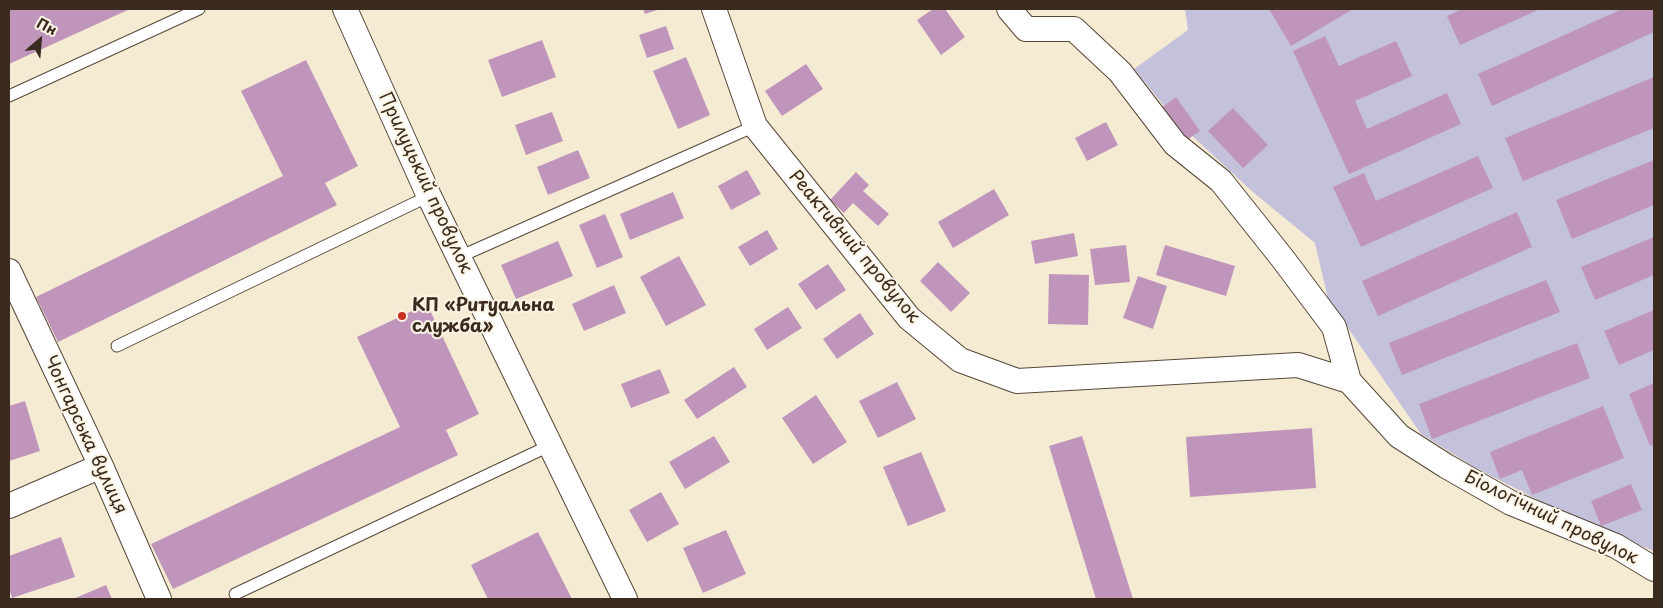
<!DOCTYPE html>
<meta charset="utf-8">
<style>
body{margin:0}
#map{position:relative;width:1663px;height:608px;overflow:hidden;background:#f5ebd3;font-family:"Playpen Sans",sans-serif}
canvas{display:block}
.frame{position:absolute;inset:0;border:10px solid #3b2a1e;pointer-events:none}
.north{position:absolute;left:15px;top:15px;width:50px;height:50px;-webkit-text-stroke:4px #fcf5e5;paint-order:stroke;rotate:27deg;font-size:14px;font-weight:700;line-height:20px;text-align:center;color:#3b2a1e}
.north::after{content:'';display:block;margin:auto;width:18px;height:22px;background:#3b2a1e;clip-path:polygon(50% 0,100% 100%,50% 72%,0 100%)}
</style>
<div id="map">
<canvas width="1663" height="608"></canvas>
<div class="frame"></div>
<div class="north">Пн</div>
</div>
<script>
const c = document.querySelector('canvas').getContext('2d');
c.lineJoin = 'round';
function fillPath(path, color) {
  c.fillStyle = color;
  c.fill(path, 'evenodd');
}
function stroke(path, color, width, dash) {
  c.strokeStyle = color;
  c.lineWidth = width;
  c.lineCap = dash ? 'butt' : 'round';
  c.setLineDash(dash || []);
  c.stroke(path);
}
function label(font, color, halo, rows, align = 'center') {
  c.font = font + ' "Playpen Sans",sans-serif';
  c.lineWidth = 4;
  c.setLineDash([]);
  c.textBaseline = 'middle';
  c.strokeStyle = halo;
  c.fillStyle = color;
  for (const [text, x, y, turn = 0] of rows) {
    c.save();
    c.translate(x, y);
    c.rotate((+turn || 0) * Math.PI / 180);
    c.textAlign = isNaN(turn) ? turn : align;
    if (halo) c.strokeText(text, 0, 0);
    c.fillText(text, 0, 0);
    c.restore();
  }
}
fillPath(new Path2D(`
 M 1185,9 L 1654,9 L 1654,551 L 1565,514 L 1474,467 L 1421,434 L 1328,299 L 1315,243 L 1254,193 L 1177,122 L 1134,69 L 1188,30 Z`), '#c3c1db');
fillPath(new Path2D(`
 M 9,9 L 130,9 L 9,64 Z
 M 643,9 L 660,9 L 645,14 Z
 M 933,9 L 945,9 L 965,37 L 941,55 L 917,20 Z
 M 1269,9 L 1353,9 L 1291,46 Z
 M 1462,9 L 1540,9 L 1460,45 L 1447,16 Z
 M 1622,9 L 1654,9 L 1654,32 L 1492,106 L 1478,74 Z
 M 666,26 L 674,49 L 647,58 L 639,35 Z
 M 1325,36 L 1339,66 L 1396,41 L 1412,76 L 1355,101 L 1367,129 L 1447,93 L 1461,124 L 1349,174 L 1293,51 Z
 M 542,40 L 556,77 L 502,97 L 488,60 Z
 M 686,57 L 710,115 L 678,129 L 653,71 Z
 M 306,60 L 358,166 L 325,183 L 337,205 L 58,342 L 36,297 L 283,176 L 241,91 Z
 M 806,64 L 823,89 L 782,116 L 765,91 Z
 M 1654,77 L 1654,128 L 1523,181 L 1505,138 Z
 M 1176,97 L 1200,131 L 1184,142 L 1161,108 Z
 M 1233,108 L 1268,145 L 1243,168 L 1208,131 Z
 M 552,112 L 563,141 L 526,155 L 515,125 Z
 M 1106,122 L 1118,145 L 1087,161 L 1075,138 Z
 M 578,150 L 590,178 L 548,195 L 537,167 Z
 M 1478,156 L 1493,188 L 1361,247 L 1333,187 L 1364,173 L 1376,201 Z
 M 1654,160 L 1654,205 L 1572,239 L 1556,200 Z
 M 747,170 L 761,194 L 731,210 L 718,186 Z
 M 856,172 L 869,185 L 863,191 L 889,214 L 878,226 L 853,203 L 844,213 L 830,200 Z
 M 994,189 L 1009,215 L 953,248 L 938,222 Z
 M 673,192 L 684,218 L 630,240 L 620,214 Z
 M 1517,212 L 1532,247 L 1378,316 L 1362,281 Z
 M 605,214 L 623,257 L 597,268 L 579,225 Z
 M 767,230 L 778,249 L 750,266 L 738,247 Z
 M 1074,233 L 1078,256 L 1035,264 L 1031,241 Z
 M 1654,237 L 1654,275 L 1595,300 L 1581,267 Z
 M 558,241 L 573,276 L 516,299 L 501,265 Z
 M 1126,245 L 1130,282 L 1095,285 L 1090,249 Z
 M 1165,245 L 1235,266 L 1226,296 L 1156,275 Z
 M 679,256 L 706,305 L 666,326 L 640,277 Z
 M 938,262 L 970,293 L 951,312 L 920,281 Z
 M 828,264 L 846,290 L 816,310 L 798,284 Z
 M 1049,274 L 1089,275 L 1088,325 L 1048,324 Z
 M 1138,276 L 1167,286 L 1153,329 L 1123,318 Z
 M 1546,280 L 1560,312 L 1402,375 L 1389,343 Z
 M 614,285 L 626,313 L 584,331 L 572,304 Z
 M 427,304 L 479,414 L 446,430 L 458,455 L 173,589 L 151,544 L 400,427 L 357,337 Z
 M 788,307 L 802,328 L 767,350 L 754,329 Z
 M 1654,310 L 1654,350 L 1619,365 L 1604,331 Z
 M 860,313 L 874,334 L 837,359 L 823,339 Z
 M 1577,343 L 1590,378 L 1432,439 L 1419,404 Z
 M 734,367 L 747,387 L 697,419 L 684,400 Z
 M 660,369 L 670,393 L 631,408 L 621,384 Z
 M 897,382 L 916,419 L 878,438 L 859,401 Z
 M 1654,383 L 1654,444 L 1650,446 L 1629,394 Z
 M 816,395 L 847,442 L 813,464 L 782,418 Z
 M 25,401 L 40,451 L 9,461 L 9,406 Z
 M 1603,406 L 1624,458 L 1532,495 L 1522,470 L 1500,479 L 1490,452 Z
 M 1312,428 L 1316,488 L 1190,497 L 1186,437 Z
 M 714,436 L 730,462 L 685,489 L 669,462 Z
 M 1082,436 L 1133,599 L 1096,599 L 1049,446 Z
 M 921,452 L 946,511 L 908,526 L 883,467 Z
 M 1631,484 L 1642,510 L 1601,526 L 1591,501 Z
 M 661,492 L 679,524 L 647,542 L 629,510 Z
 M 726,530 L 746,574 L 703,593 L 683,548 Z
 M 538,532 L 572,599 L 488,599 L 471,565 Z
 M 61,537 L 75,577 L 12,598 L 9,588 L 9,556 Z
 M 106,585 L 112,599 L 73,599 Z`), '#c095bc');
const lane = new Path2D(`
 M 9,96 L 199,9
 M 459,257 L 755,126
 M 117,346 L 429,196
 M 235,594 L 551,445`);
const street = new Path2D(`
 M 345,9 L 429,196 L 625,599
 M 714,9 L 755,126 L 909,318 L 960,360 L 1017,381 L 1298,365 L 1349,381
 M 1009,9 L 1026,29 L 1074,29 L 1120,72 L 1175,144 L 1221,181 L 1283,259 L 1334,327 L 1349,381 L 1399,436 L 1446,466 L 1511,503 L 1616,546 L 1654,569
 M 9,271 L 101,466 L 159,599
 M 9,506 L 101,466`);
stroke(lane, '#574739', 13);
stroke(street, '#574739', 26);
stroke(lane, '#fff', 11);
stroke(street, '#fff', 24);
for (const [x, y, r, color] of [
 [402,316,5,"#c8321e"]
]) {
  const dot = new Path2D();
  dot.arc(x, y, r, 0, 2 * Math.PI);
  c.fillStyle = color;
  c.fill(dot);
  stroke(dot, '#fcf5e5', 2);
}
label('18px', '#3b2a1e', '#fcf5e5', [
 ["Прилуцький провулок",425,183,65],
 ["Реактивний провулок",854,247,50],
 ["Чонгарська вулиця",85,435,65],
 ["Біологічний провулок",1551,518,26]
]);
label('bold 18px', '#3b2a1e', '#fcf5e5', [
 ["КП «Ритуальна",412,306],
 ["служба»",412,327]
], 'left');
</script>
